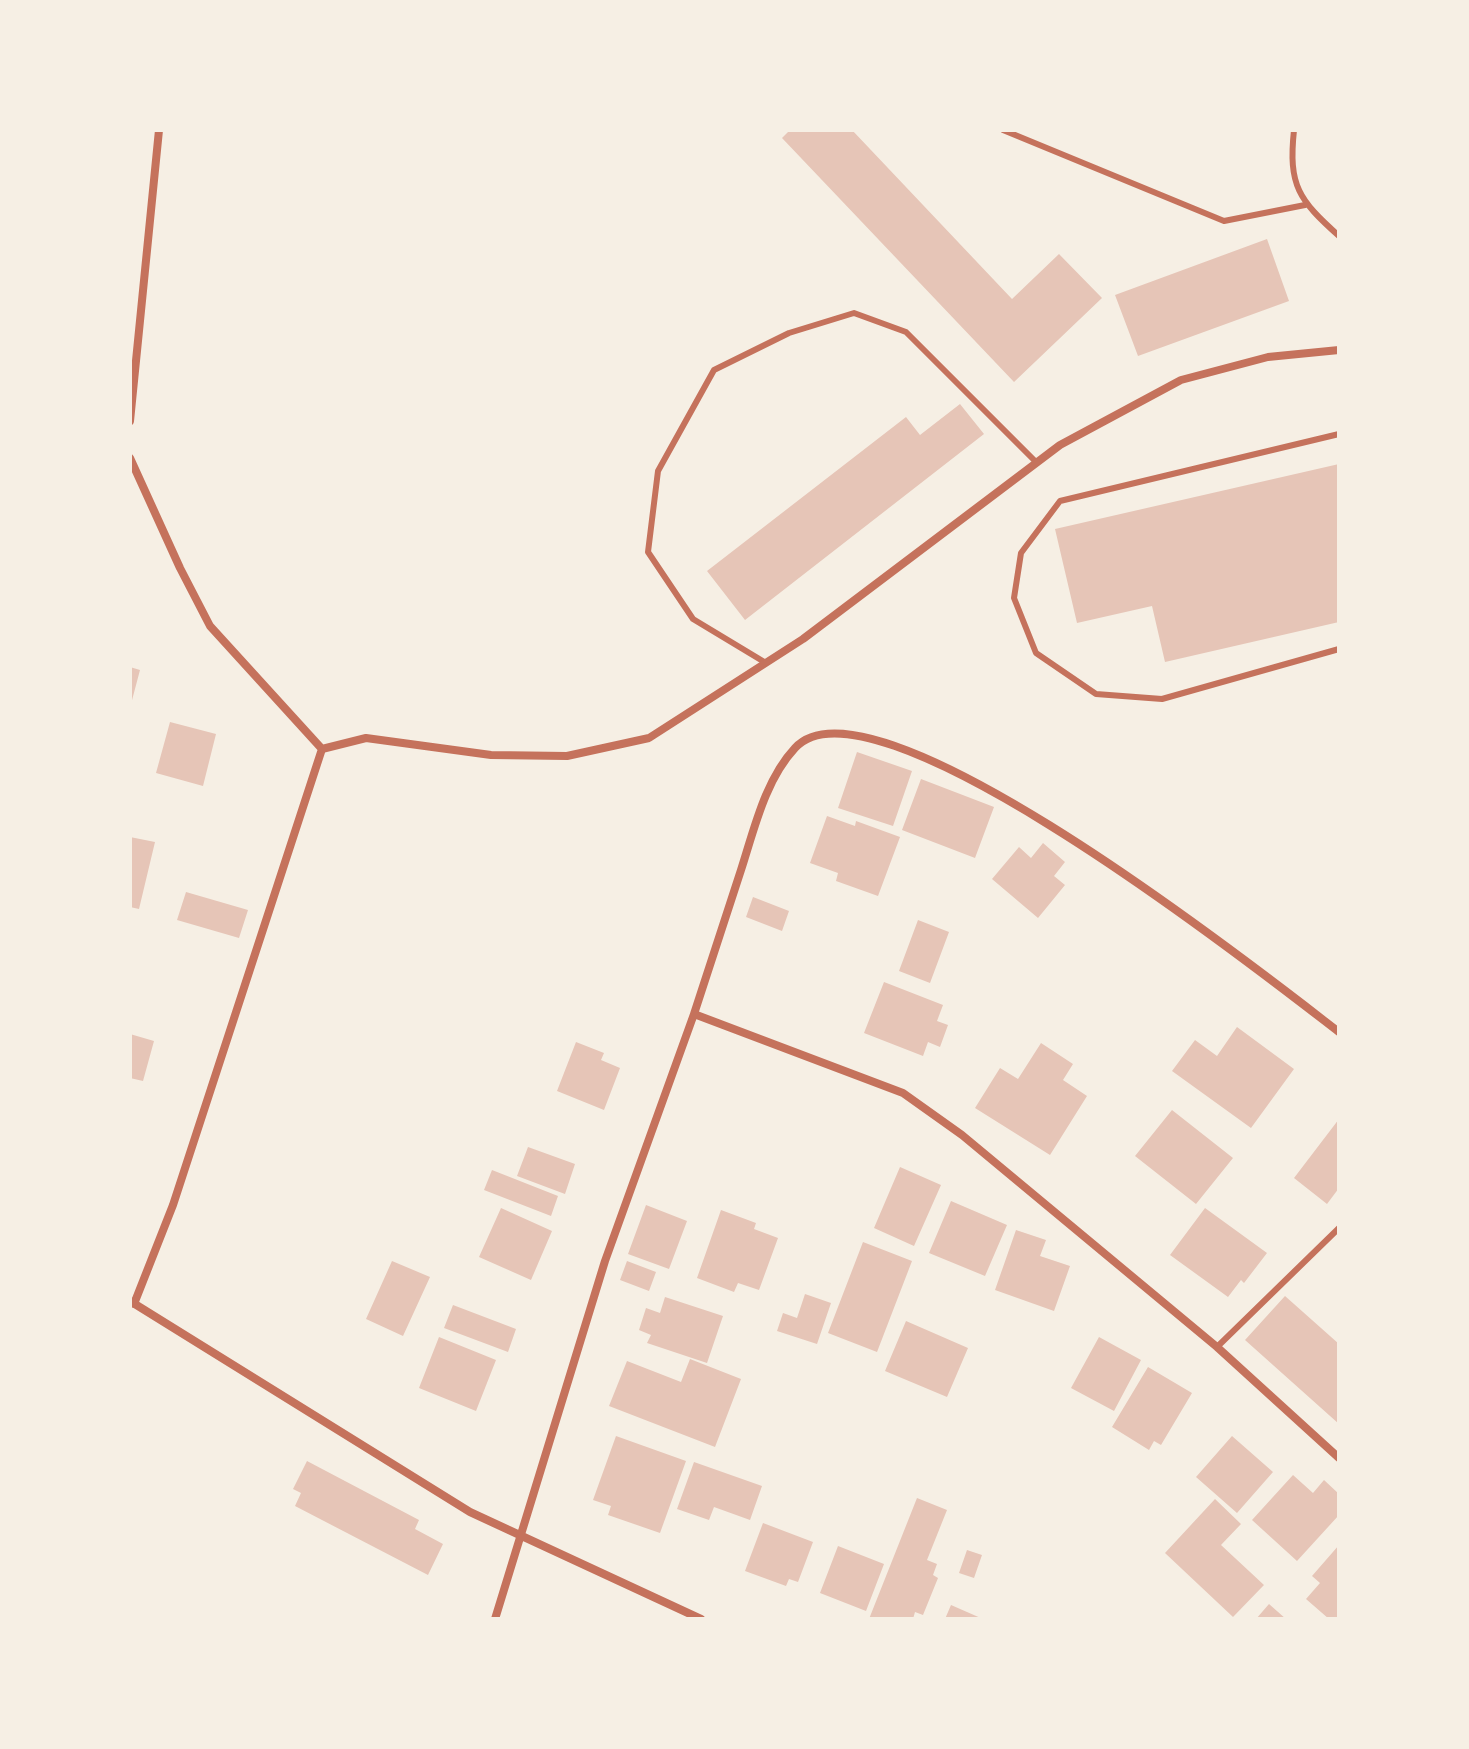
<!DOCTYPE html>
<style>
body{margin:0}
#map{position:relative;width:1469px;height:1749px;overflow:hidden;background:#f6efe4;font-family:"Golos Text",sans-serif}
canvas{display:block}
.frame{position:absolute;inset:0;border:132px solid #f6efe4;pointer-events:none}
</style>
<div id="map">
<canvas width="1469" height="1749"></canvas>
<div class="frame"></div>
</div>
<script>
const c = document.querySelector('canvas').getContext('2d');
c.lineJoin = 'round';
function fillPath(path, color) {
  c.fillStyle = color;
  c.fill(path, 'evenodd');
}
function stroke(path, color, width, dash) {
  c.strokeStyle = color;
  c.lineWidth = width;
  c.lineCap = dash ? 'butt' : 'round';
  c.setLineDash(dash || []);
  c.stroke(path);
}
fillPath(new Path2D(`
 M 790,130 L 852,130 L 1012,299 L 1059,254 L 1102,298 L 1014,382 L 782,138 Z
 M 1267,239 L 1289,301 L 1138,356 L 1115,295 Z
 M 960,404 L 984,434 L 745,620 L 707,571 L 906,417 L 920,435 Z
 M 1339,464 L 1339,622 L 1165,662 L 1152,606 L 1077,623 L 1055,529 Z
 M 130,667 L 140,670 L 131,704 L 130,704 Z
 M 170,722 L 216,734 L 203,786 L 156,773 Z
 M 857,752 L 912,771 L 893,826 L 838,808 Z
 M 921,779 L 994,807 L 975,858 L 902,830 Z
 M 827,816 L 855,826 L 856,821 L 900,837 L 878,896 L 836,881 L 838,873 L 810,863 Z
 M 130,837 L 155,842 L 139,909 L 130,907 Z
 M 1043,843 L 1065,862 L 1054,876 L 1065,885 L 1038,918 L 992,879 L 1019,847 L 1031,858 Z
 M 186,892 L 248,910 L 239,938 L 177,920 Z
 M 753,897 L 789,911 L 782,931 L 746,917 Z
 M 918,920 L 949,932 L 930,983 L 899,971 Z
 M 884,982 L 943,1005 L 937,1021 L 948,1025 L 940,1047 L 928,1042 L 923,1056 L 864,1033 Z
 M 1237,1027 L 1294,1069 L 1251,1128 L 1172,1071 L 1195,1040 L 1217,1056 Z
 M 130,1034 L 154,1041 L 143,1081 L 130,1078 Z
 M 576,1042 L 604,1053 L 601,1060 L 620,1068 L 604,1110 L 557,1091 Z
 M 1041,1043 L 1073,1064 L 1063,1080 L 1087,1096 L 1050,1155 L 975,1108 L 1000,1068 L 1018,1079 Z
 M 1172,1110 L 1233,1158 L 1196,1204 L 1135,1156 Z
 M 1339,1119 L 1339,1188 L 1327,1204 L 1294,1178 Z
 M 528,1147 L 575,1164 L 565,1194 L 517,1176 Z
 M 900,1167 L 941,1185 L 914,1246 L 874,1228 Z
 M 492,1170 L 558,1196 L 551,1216 L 484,1190 Z
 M 951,1201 L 1007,1225 L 985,1276 L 929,1253 Z
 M 646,1205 L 687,1221 L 669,1269 L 628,1254 Z
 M 501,1208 L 552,1231 L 531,1280 L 479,1257 Z
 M 1205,1208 L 1267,1253 L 1244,1283 L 1241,1280 L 1228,1297 L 1170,1255 Z
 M 721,1210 L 756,1223 L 754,1229 L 778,1238 L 759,1290 L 738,1283 L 734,1292 L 697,1278 Z
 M 1016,1230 L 1046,1240 L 1040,1256 L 1070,1266 L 1054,1311 L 995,1290 Z
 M 863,1242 L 912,1261 L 877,1352 L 828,1333 Z
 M 392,1261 L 430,1277 L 403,1336 L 366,1319 Z
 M 627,1261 L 656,1272 L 649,1291 L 620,1280 Z
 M 805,1294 L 831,1303 L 817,1344 L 777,1331 L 783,1313 L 797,1318 Z
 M 1285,1296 L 1339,1344 L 1339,1424 L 1245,1340 Z
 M 665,1297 L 723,1316 L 707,1363 L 647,1343 L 651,1335 L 639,1330 L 646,1308 L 660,1313 Z
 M 453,1305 L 516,1329 L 508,1352 L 444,1328 Z
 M 906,1321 L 968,1348 L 947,1397 L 885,1371 Z
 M 439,1337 L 496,1360 L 476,1411 L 419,1388 Z
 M 1099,1337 L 1141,1360 L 1114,1411 L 1071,1388 Z
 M 690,1359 L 741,1379 L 715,1447 L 609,1406 L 627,1361 L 681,1382 Z
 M 1148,1367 L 1192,1393 L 1161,1445 L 1154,1441 L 1149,1450 L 1112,1427 Z
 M 616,1436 L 686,1461 L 660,1533 L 608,1515 L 611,1506 L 593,1500 Z
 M 1232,1436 L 1273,1472 L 1237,1513 L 1196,1477 Z
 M 307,1461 L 419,1520 L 415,1529 L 443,1544 L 428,1575 L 295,1506 L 301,1493 L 293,1489 Z
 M 694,1462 L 762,1486 L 750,1520 L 714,1507 L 709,1520 L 677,1509 Z
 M 1293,1475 L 1313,1493 L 1324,1480 L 1339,1494 L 1339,1515 L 1297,1561 L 1252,1520 Z
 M 917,1498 L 947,1510 L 927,1560 L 937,1564 L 933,1575 L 938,1578 L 923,1615 L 915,1612 L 913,1619 L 869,1619 Z
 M 1215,1499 L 1241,1524 L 1221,1545 L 1264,1585 L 1233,1617 L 1165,1553 Z
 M 763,1523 L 813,1542 L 798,1582 L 789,1579 L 786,1586 L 745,1571 Z
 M 1339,1545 L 1339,1619 L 1329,1619 L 1306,1599 L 1320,1583 L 1312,1576 Z
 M 838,1546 L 884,1564 L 866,1611 L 820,1593 Z
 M 967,1550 L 982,1555 L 974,1578 L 959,1573 Z
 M 1269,1604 L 1286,1619 L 1256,1619 Z
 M 951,1605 L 983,1619 L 945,1619 Z`), '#e6c5b7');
stroke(new Path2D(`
 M 1003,130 L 1224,221 L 1305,205
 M 1294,130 C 1288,186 1299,200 1339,236
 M 1339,434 L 1060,501 L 1021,553 L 1014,598 L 1036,653 L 1096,694 L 1162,699 L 1339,649
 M 766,663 L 693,619 L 648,552 L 658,471 L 714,370 L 789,333 L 854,313 L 906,332 L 1037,463
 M 1217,1347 L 1339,1228`), '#c5725c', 6);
stroke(new Path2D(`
 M 130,421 L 159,130
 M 130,458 L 180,568 L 210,626 L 322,749 L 366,738 L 491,755 L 567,756 L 649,738 L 803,639 L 1060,445 L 1181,380 L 1268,357 L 1339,350
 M 694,1014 C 710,966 725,918 741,870 C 754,830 765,780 795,748 C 872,663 1266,976 1339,1032
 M 130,1301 L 470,1512 L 701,1619
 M 134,1304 L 173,1205 L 322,749
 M 495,1619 L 605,1261 L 694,1014 L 903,1093 L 962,1135 L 1217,1347 L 1339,1458`), '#c5725c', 8);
</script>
